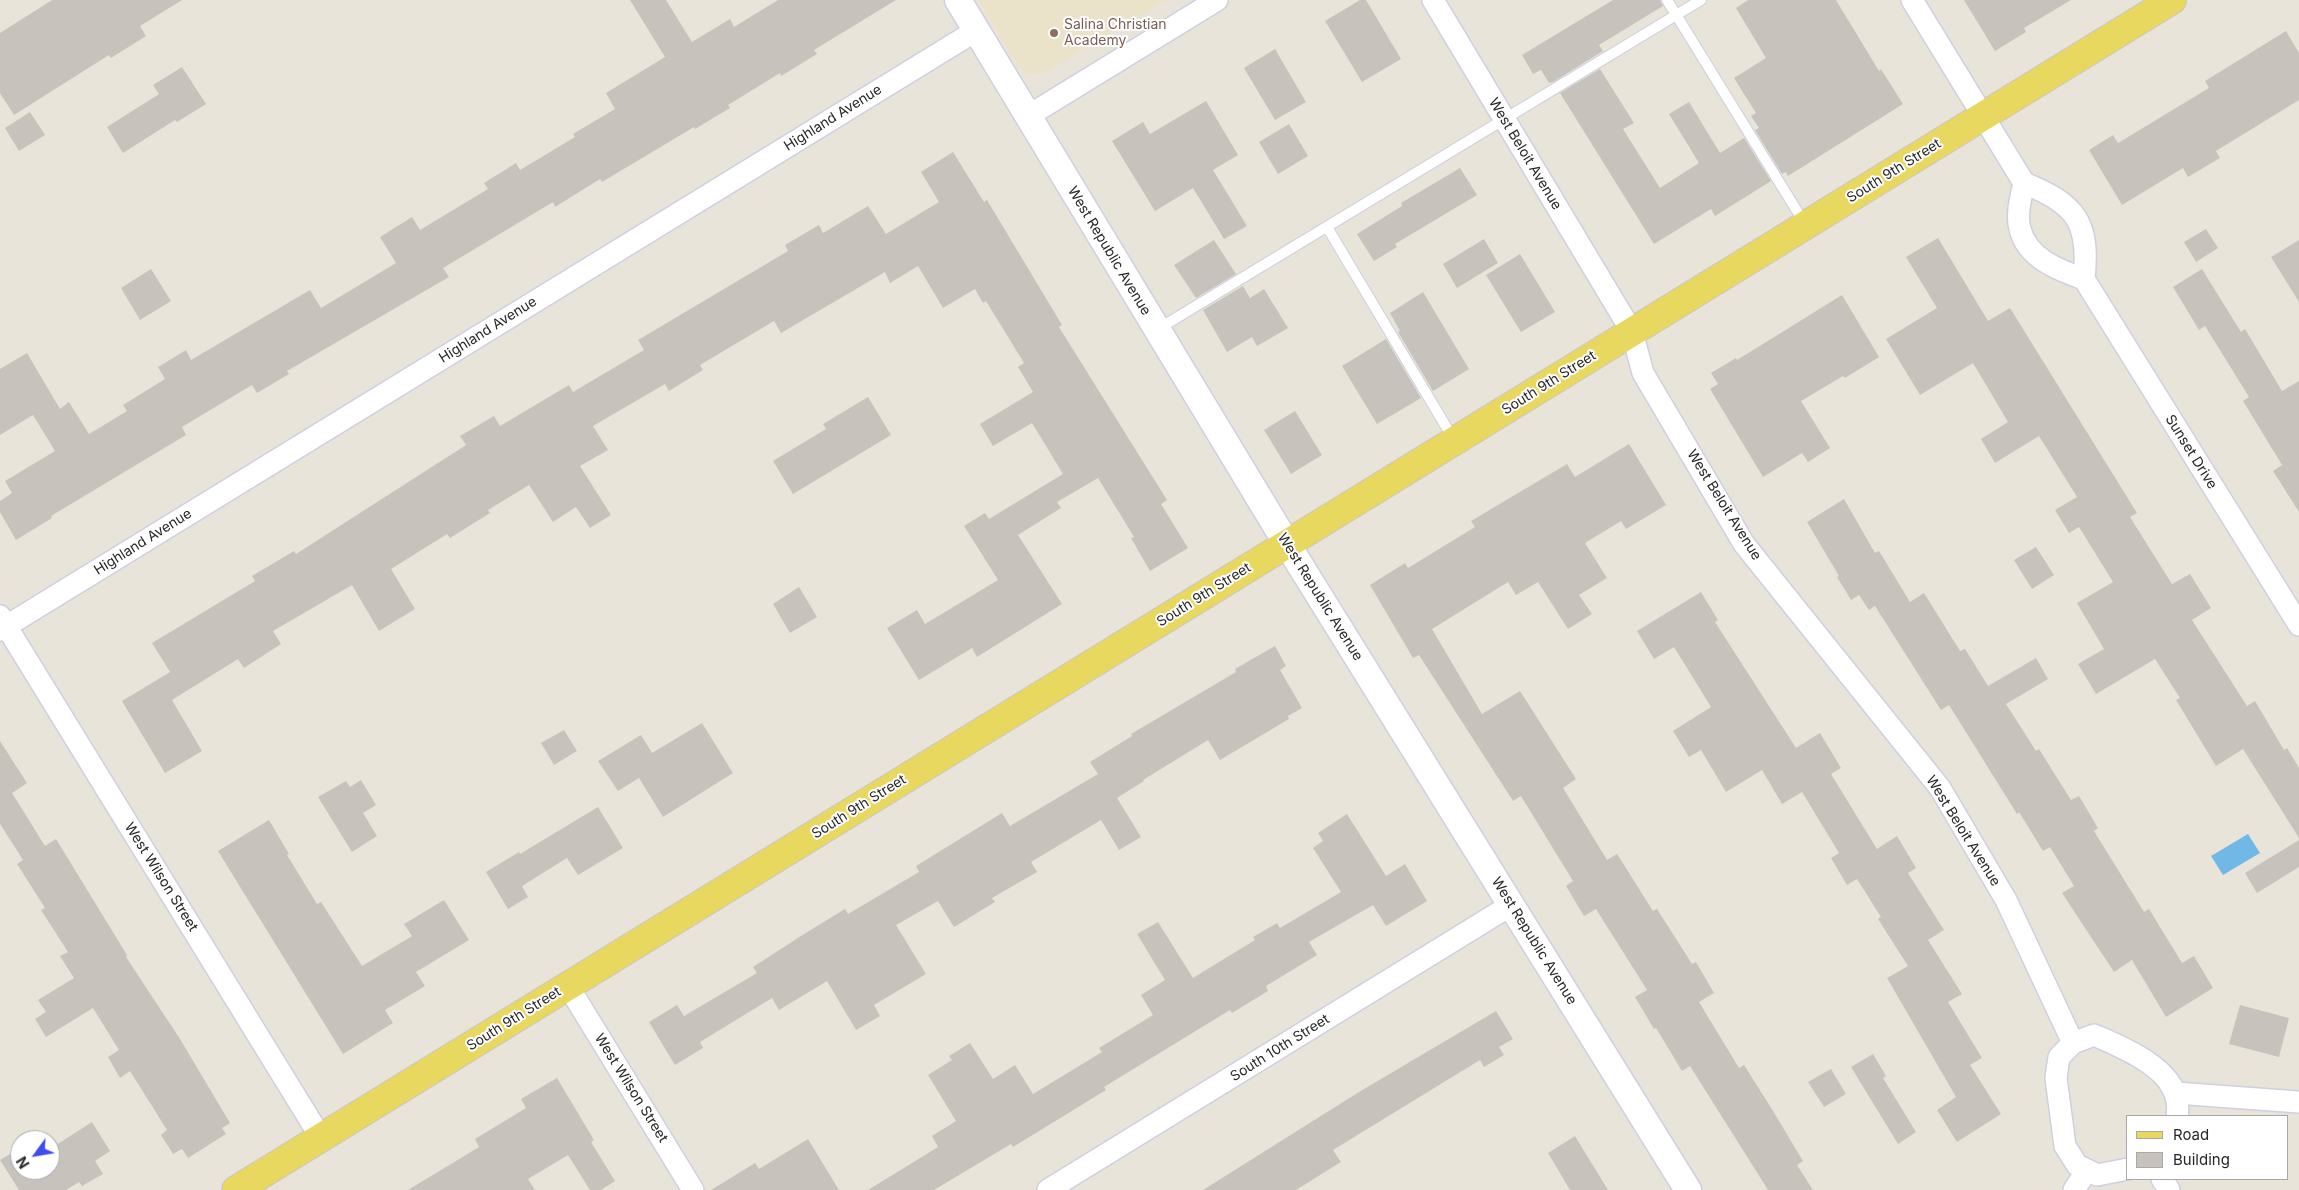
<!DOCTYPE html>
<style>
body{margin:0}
#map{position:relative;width:2299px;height:1190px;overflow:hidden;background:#e9e4d9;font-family:Inter,sans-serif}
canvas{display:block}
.legend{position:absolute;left:2126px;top:1115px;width:162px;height:65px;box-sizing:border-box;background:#fff;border:1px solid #a9a9a9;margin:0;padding:6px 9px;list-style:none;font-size:15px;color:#272727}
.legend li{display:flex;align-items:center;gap:10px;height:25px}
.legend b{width:25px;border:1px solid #a9a9a9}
.north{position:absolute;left:10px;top:1130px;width:50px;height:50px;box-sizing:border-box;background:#fff;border:1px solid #a9a9a9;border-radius:50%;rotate:238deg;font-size:14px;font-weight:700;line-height:20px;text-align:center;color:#272727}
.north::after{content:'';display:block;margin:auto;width:18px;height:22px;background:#404cef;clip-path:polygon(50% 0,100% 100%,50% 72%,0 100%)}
</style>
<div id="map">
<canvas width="2299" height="1190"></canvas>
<ul class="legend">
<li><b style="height:6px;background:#e8d85f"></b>Road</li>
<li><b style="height:14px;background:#c7c3bc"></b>Building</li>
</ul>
<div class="north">N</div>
</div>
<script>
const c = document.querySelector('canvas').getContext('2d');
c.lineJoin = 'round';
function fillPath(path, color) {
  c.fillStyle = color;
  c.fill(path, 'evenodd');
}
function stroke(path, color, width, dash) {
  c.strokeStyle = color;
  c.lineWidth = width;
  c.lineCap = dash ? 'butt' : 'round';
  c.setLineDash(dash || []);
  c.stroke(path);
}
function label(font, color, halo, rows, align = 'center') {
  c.font = font + ' Inter,sans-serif';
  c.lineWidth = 4;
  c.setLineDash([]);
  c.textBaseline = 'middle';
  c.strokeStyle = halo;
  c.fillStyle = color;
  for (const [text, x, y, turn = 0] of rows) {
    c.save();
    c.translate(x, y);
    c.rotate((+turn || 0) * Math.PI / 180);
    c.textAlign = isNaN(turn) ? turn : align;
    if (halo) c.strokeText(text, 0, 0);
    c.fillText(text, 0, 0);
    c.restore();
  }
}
fillPath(new Path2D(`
 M 978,0 L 1166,0 L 1044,73 L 1029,75 L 1019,67 Z`), '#eae3c9');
fillPath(new Path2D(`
 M 2248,834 L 2260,853 L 2223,875 L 2211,856 Z`), '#70b9e7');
fillPath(new Path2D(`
 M 52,0 L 182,0 L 140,26 L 146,36 L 111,58 L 109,55 L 14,115 L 0,93 L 0,33 Z
 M 630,0 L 666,0 L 692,42 L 730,19 L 734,27 L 778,0 L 896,0 L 814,50 L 817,54 L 781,76 L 780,73 L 728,105 L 730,108 L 695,129 L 694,127 L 602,182 L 600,179 L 555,207 L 553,202 L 443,268 L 449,277 L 287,371 L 289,374 L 257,393 L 252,385 L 182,427 L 186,435 L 51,516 L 52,518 L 16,540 L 0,512 L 0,501 L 12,493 L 5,481 L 55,451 L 33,415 L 0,435 L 0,369 L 27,353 L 60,409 L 69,402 L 89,434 L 127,411 L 123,405 L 165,379 L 158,367 L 186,350 L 191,360 L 310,290 L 321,308 L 396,263 L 380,237 L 412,217 L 420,230 L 488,189 L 484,183 L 516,163 L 520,170 L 575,137 L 573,134 L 615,109 L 606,93 L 665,57 Z
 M 1360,0 L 1366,0 L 1401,59 L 1362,82 L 1325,21 Z
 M 1613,0 L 1660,0 L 1663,6 L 1599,45 L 1603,51 L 1553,82 L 1549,83 L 1541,70 L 1533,74 L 1522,55 Z
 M 1748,0 L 1836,0 L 1879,71 L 1881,69 L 1903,104 L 1788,176 L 1786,172 L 1782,174 L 1755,130 L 1759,128 L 1751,116 L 1756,113 L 1734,78 L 1766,58 L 1736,8 Z
 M 1964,0 L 2071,0 L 2024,28 L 2026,32 L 1995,51 Z
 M 2286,31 L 2299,53 L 2299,100 L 2216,151 L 2220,158 L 2188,177 L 2183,168 L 2122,205 L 2089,150 L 2113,135 L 2118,143 L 2209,88 L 2205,81 Z
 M 1275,49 L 1306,102 L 1275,120 L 1244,68 Z
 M 182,67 L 206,104 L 177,122 L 175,120 L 123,153 L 107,127 L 159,94 L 153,85 Z
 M 1600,69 L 1634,123 L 1623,129 L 1660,188 L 1699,163 L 1669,114 L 1689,102 L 1720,153 L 1744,138 L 1771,181 L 1715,216 L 1711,209 L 1654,244 L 1560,93 Z
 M 1206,101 L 1238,155 L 1213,170 L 1247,226 L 1224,239 L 1193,188 L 1155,211 L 1112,141 L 1143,122 L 1150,134 Z
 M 30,112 L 45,135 L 19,151 L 5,128 Z
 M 1289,124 L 1308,156 L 1278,174 L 1259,142 Z
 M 953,152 L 984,202 L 987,200 L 1062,325 L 1059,327 L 1167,500 L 1161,504 L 1188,548 L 1150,571 L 1131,538 L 1134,537 L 1098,478 L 1057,502 L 1061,508 L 1018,535 L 1062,604 L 977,657 L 972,648 L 919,680 L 887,628 L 917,610 L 925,624 L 998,580 L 964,526 L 985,513 L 989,519 L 1063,474 L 1032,423 L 993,446 L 980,424 L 1033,392 L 1018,367 L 1024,363 L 986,301 L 983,303 L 975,289 L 943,308 L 918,266 L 890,283 L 885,272 L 781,333 L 774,321 L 700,365 L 703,370 L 669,391 L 665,384 L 593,426 L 608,450 L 580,466 L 611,515 L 590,528 L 576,507 L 553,522 L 529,485 L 488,510 L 490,513 L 450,538 L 447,534 L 391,569 L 415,609 L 379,631 L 352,585 L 273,631 L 281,644 L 244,668 L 238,659 L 172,700 L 202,751 L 165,773 L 122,701 L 170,672 L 152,643 L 255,581 L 252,576 L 294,551 L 296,554 L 466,445 L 460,436 L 494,416 L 500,426 L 569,385 L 573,392 L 644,350 L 638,340 L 788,251 L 785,245 L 819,225 L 823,233 L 868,206 L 886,234 L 939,202 L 921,172 Z
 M 1460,168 L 1477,195 L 1395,244 L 1397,247 L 1374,261 L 1357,234 L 1402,206 L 1401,203 Z
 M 2206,229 L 2218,248 L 2196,262 L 2184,242 Z
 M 1938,238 L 1988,321 L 2010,308 L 2137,513 L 2130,517 L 2172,584 L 2190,574 L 2211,608 L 2192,620 L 2247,706 L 2255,701 L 2284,750 L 2287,748 L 2299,768 L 2299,838 L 2243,749 L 2216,766 L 2176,700 L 2180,698 L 2155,659 L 2096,694 L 2078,664 L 2104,649 L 2077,603 L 2113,582 L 2079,527 L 2069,533 L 2055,510 L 2077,497 L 2039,436 L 1995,463 L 1981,439 L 2008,422 L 1973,363 L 1920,395 L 1886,339 L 1937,308 L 1906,257 Z
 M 1484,239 L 1498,263 L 1457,288 L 1443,264 Z
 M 1214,240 L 1236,274 L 1196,298 L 1174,265 Z
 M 2299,240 L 2299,302 L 2271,257 Z
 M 1520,254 L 1555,312 L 1521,332 L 1486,275 Z
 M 151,269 L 171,301 L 140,320 L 121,288 Z
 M 2202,269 L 2241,332 L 2245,329 L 2282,391 L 2299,381 L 2299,512 L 2273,471 L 2282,465 L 2243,401 L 2249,397 L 2205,326 L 2199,330 L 2173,287 Z
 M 1243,286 L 1250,298 L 1264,289 L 1288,328 L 1257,346 L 1252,337 L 1227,352 L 1203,310 Z
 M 1423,292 L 1469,369 L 1433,391 L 1398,332 L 1400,331 L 1390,313 Z
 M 1842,295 L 1879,357 L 1845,378 L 1843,376 L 1801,401 L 1830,448 L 1808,462 L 1802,453 L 1763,477 L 1710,389 L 1718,384 L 1711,373 L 1736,358 L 1737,360 Z
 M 1386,339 L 1421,398 L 1377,424 L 1342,366 Z
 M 868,397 L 891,435 L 793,494 L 773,461 L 826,429 L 823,424 Z
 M 1295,411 L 1322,455 L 1291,474 L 1264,430 Z
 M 1629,444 L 1666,505 L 1626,529 L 1621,521 L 1585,543 L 1607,578 L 1579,595 L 1592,614 L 1568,629 L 1538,582 L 1516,595 L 1508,582 L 1432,629 L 1482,714 L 1520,691 L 1576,779 L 1563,788 L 1607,860 L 1617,854 L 1653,911 L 1657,909 L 1692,964 L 1696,962 L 1714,993 L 1699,1002 L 1739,1068 L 1744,1065 L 1770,1106 L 1803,1161 L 1797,1165 L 1813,1190 L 1768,1190 L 1690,1066 L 1682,1071 L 1656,1028 L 1654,1029 L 1635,997 L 1647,990 L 1596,909 L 1584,916 L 1566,886 L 1573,881 L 1521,796 L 1513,801 L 1419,655 L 1413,658 L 1370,585 L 1405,563 L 1408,568 L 1475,527 L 1471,521 L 1567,464 L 1575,477 Z
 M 1844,499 L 1875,553 L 1879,551 L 1910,602 L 1924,593 L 1960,651 L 1965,649 L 1988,686 L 2036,658 L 2048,679 L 2006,704 L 2036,751 L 2039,749 L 2071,800 L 2079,796 L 2098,828 L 2094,831 L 2144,912 L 2149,909 L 2182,963 L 2194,956 L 2213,988 L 2166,1017 L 2132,960 L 2114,972 L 2062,893 L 2074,886 L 2050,847 L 2043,851 L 2019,812 L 2017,814 L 1949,705 L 1941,710 L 1875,606 L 1869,610 L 1859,595 L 1851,600 L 1837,577 L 1839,576 L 1807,522 Z
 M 2036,547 L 2054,575 L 2032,589 L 2014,560 Z
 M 799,587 L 817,617 L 790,633 L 773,604 Z
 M 1701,592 L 1718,620 L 1715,622 L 1796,748 L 1820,733 L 1841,768 L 1831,774 L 1877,849 L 1897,836 L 1916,868 L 1908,873 L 1944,930 L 1928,940 L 1962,994 L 1948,1002 L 1982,1058 L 1970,1065 L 2001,1114 L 1957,1142 L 1937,1110 L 1956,1097 L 1887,978 L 1908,966 L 1878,919 L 1881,917 L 1857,879 L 1847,885 L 1831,858 L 1839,853 L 1802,792 L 1782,804 L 1762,770 L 1726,792 L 1701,750 L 1689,757 L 1673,731 L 1711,707 L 1674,647 L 1654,659 L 1637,631 Z
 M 1275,646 L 1286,666 L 1280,670 L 1302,708 L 1288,716 L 1289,719 L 1220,760 L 1208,740 L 1143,780 L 1144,781 L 1117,798 L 1141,837 L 1119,850 L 1101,820 L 1031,862 L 1037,872 L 992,898 L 995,902 L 954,927 L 938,901 L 896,925 L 926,974 L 874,1005 L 880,1016 L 856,1030 L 827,981 L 779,1010 L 772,998 L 700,1042 L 703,1048 L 675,1065 L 649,1022 L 677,1005 L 684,1016 L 757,973 L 753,967 L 804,934 L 845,909 L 848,914 L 919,872 L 916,866 L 1002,813 L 1010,826 L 1098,774 L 1090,762 L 1132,736 L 1131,734 L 1236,672 L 1235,669 Z
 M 702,723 L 733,773 L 663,817 L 639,778 L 618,791 L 598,761 L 641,735 L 652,753 Z
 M 564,730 L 577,751 L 554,765 L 541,743 Z
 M 0,741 L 27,783 L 12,793 L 45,846 L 56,839 L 127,955 L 126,957 L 180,1039 L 230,1123 L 222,1128 L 226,1134 L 188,1158 L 182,1149 L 173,1154 L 161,1135 L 167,1130 L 130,1071 L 120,1078 L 108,1057 L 119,1050 L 93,1008 L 46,1037 L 35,1019 L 46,1012 L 38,1000 L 74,978 L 60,956 L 68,952 L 41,910 L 45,908 L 17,864 L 23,860 L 0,824 Z
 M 361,780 L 376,805 L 363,813 L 377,836 L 352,852 L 318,797 L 346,781 L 350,787 Z
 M 598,807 L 623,848 L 578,875 L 567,858 L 522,886 L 528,897 L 508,909 L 486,872 L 519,852 L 520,854 Z
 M 1347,814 L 1386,876 L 1405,864 L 1427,901 L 1386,926 L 1373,905 L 1309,942 L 1317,955 L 1266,986 L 1268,991 L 1232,1013 L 1230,1010 L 1104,1087 L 1106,1090 L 1013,1147 L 1011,1144 L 934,1190 L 868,1190 L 938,1147 L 932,1136 L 956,1121 L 928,1075 L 952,1060 L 949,1056 L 970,1043 L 993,1079 L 1015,1065 L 1033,1094 L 1102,1052 L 1099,1048 L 1153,1015 L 1141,995 L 1165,980 L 1137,934 L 1158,922 L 1193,978 L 1255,940 L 1253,937 L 1277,923 L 1280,928 L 1341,892 L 1313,848 L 1323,841 L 1318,833 Z
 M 269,820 L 289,854 L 287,855 L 317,904 L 321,902 L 362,966 L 412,936 L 404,924 L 444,900 L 469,940 L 416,972 L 425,986 L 385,1010 L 393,1023 L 343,1054 L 218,851 Z
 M 2299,840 L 2299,867 L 2257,893 L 2245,873 Z
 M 2240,1005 L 2289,1018 L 2279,1057 L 2229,1044 Z
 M 1496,1011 L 1513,1039 L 1499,1047 L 1504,1055 L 1484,1067 L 1480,1060 L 1333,1150 L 1341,1162 L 1296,1190 L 1203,1190 L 1359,1092 Z
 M 1873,1054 L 1886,1076 L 1883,1078 L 1916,1132 L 1898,1144 L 1851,1067 Z
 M 1831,1069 L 1846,1094 L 1824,1107 L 1808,1082 Z
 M 557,1078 L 594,1140 L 591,1142 L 615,1181 L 601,1190 L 590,1190 L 568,1155 L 528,1179 L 535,1190 L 408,1190 L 479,1147 L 475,1139 L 526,1108 L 521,1099 Z
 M 92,1122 L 110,1151 L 95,1161 L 103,1174 L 82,1186 L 79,1182 L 66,1190 L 19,1190 L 0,1160 L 20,1148 L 20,1170 L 50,1170 L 50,1149 Z
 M 1575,1136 L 1608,1190 L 1570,1190 L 1548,1153 Z
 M 808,1139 L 839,1190 L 711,1190 L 755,1163 L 759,1169 Z`), '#c7c3bc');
const service = new Path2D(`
 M 1667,0 L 1805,224
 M 1327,227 L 1454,440
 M 1158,329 L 1701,0`);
const minor = new Path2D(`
 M 1433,0 L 1632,332 L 1643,373 L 1744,544 L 1940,788 L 2006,900 L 2073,1043
 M 1912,0 L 2024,183 C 2076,204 2090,222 2084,279 L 2299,625
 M 1028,116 L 1217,0
 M 2024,183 C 2021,197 2016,214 2020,229 C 2027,258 2058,270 2084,279
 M 0,616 L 321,1138
 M 0,630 L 977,30
 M 568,986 L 693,1190
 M 2176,1093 L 2299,1102
 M 2128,1169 L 2097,1175 L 2077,1165 L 2065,1146 L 2056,1078 L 2059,1057 L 2073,1043 L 2094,1035 C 2126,1049 2185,1072 2177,1116
 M 2162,1179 L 2169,1190
 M 1048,1190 L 1511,905
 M 2074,1190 L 2087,1170`);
const tertiary = new Path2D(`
 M 958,0 L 1287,544 L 1688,1190`);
const primary = new Path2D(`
 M 236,1190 L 2172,0`);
stroke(service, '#ced0df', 12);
stroke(minor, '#ced0df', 24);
stroke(tertiary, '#ced0df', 29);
stroke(primary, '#c7c7c7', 30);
stroke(service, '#fff', 10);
stroke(minor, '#fff', 21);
stroke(tertiary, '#fff', 26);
stroke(primary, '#e8d85f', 28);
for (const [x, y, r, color] of [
 [1054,33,5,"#8d6e63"]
]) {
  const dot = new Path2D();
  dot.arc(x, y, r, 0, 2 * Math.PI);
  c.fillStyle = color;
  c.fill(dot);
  stroke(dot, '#fff', 2);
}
label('14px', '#785e54', '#fff', [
 ["Salina Christian",1064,25],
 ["Academy",1064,41]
], 'left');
label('14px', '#272727', '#fff', [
 ["Highland Avenue",833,118,-32],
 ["West Beloit Avenue",1525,154,59],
 ["South 9th Street",1894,171,-32],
 ["West Republic Avenue",1109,251,59],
 ["Highland Avenue",488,330,-32],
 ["South 9th Street",1549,383,-32],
 ["Sunset Drive",2191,452,58],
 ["West Beloit Avenue",1724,505,58],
 ["Highland Avenue",143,542,-32],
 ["South 9th Street",1204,595,-32],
 ["West Republic Avenue",1320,597,58],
 ["South 9th Street",859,807,-32],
 ["West Beloit Avenue",1963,831,58],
 ["West Wilson Street",161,877,58],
 ["West Republic Avenue",1534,941,58],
 ["South 9th Street",514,1019,-32],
 ["South 10th Street",1280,1048,-32],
 ["West Wilson Street",631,1088,58]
]);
</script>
